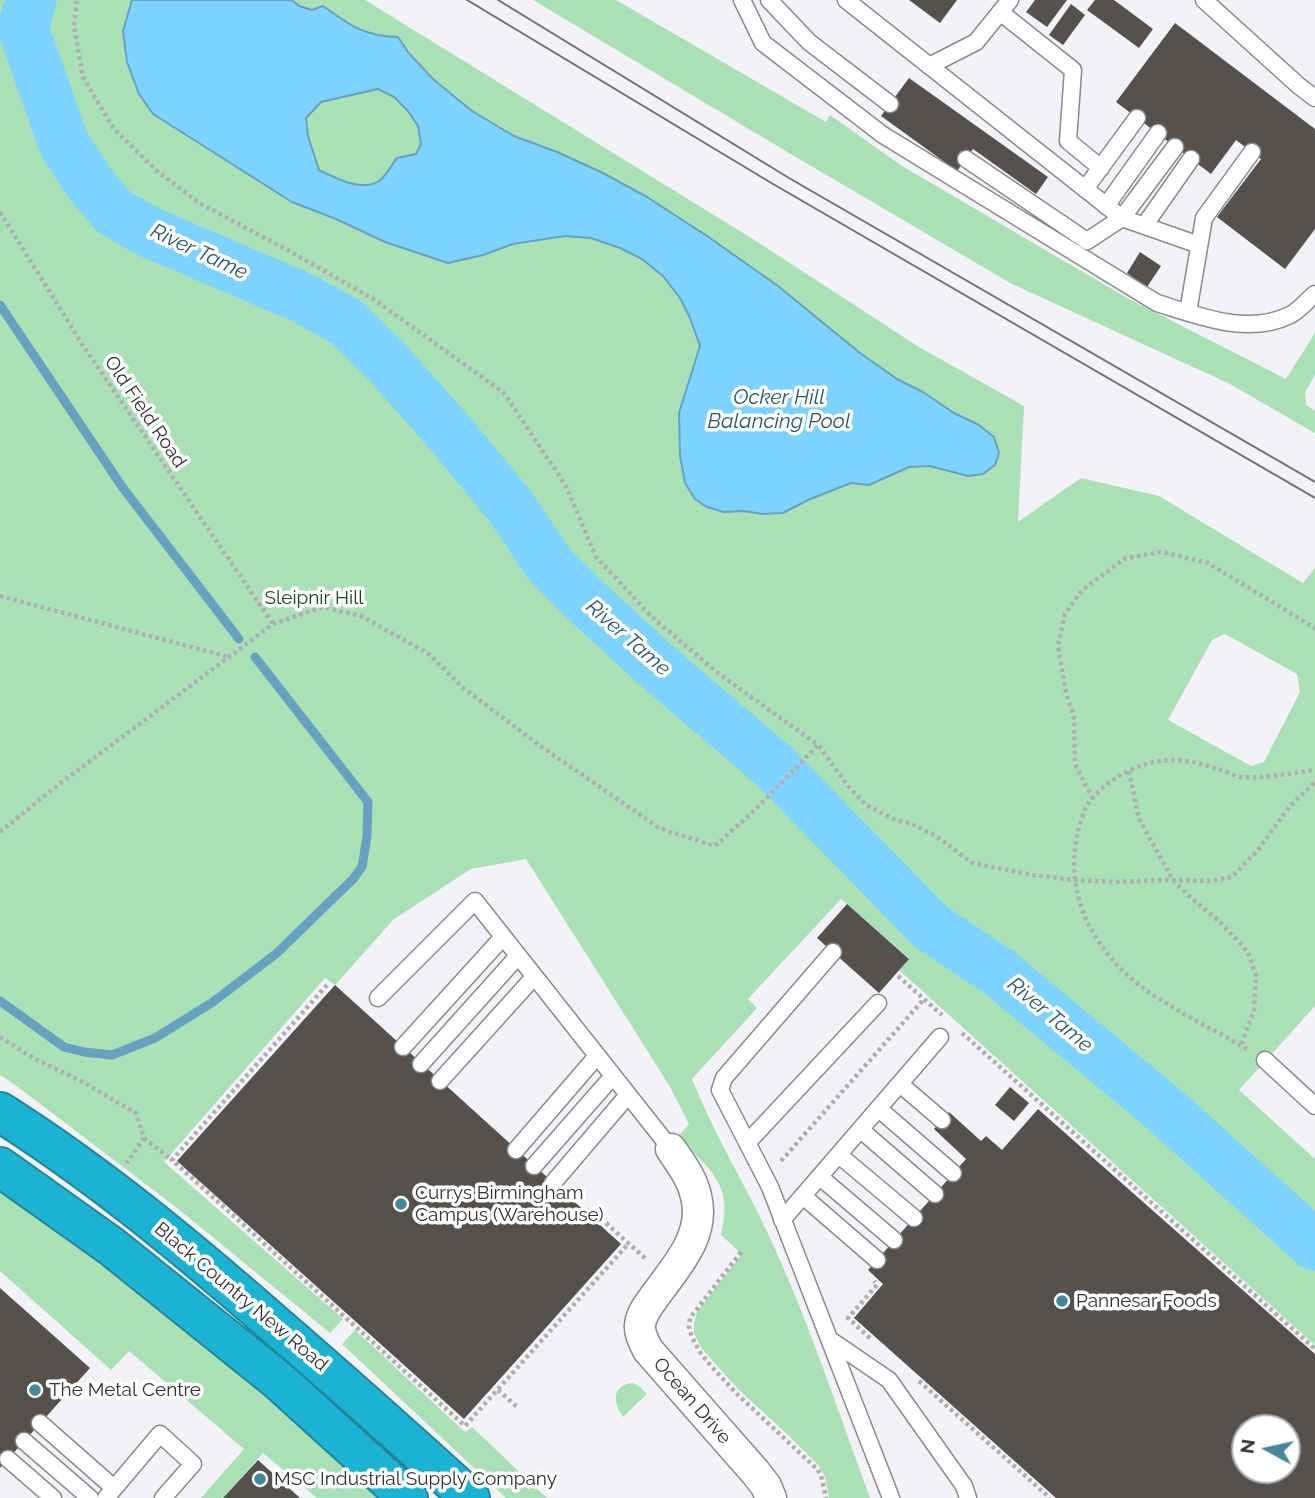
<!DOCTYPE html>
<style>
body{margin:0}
#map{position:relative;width:1315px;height:1498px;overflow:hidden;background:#f2f1f5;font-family:Raleway,sans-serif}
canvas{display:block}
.north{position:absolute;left:1231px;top:1414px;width:70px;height:70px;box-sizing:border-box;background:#fff;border:2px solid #acacad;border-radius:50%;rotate:278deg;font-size:19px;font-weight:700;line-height:28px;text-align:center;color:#302f31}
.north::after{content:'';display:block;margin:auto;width:24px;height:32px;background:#458698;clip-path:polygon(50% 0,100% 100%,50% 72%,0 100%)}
</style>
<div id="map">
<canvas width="1315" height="1498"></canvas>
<div class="north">N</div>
</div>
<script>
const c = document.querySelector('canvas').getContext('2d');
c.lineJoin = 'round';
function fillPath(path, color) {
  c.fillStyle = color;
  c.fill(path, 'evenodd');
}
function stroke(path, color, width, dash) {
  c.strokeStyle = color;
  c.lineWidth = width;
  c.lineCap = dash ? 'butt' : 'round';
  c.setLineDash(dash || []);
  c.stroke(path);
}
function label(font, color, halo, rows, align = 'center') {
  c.font = font + ' Raleway,sans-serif';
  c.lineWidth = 7;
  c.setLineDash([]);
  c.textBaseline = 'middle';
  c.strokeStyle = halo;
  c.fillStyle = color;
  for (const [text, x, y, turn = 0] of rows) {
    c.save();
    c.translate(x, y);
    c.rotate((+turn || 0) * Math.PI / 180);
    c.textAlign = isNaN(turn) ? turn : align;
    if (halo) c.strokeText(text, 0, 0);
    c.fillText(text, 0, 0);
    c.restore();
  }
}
fillPath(new Path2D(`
 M 0,0 L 132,0 L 123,31 L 127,62 L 139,94 L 153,114 L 292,202 L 336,219 L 385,242 L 448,263 L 483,255 L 513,244 L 565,236 L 591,238 L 620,248 L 642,259 L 663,276 L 680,298 L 690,318 L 700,346 L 693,370 L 724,512 L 743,511 L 763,514 L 783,513 L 808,500 L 851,483 L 869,485 L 909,467 L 930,466 L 897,379 L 860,353 L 707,236 L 647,197 L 601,172 L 557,152 L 514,136 L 472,111 L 433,79 L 403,44 L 389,37 L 379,37 L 354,28 L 324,6 L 312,10 L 299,6 L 292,0 L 365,0 L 756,241 L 919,347 L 1024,406 L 1018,522 L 1081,478 L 1159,496 L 1303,583 L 1315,568 L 1315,1006 L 1239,1090 L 1315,1159 L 1315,1345 L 899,970 L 909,958 L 841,899 L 748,999 L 757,1008 L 692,1079 C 714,1134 745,1184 770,1238 C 809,1322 838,1411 870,1498 L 829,1498 L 825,1477 L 819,1466 L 788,1435 L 738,1389 L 702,1349 L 694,1333 L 694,1323 L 697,1312 L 742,1254 L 721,1235 C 734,1184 710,1170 678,1137 L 689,1124 L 669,1085 L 526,859 L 471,869 L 394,919 L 335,985 L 325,978 L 164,1162 L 343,1319 L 330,1333 L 177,1208 L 14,1084 L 0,1075 ZM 1225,634 L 1297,674 L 1300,692 L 1264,762 L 1251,766 L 1168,720 L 1212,640 Z
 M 533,0 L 616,0 L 826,122 L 830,115 L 902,166 L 1129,299 L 1286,379 L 1315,333 L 1315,375 L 1305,392 L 1306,405 L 1315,411 L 1315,433 L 1228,383 L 1012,284 L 789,153 Z
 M 378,89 L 394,97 L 408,111 L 418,126 L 421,144 L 416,154 L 397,158 C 392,165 386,177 379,181 C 360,192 336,178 319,170 L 308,136 L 306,118 L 321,102 Z
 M 0,1183 L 209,1343 L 380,1498 L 317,1498 L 263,1453 L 223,1498 L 201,1498 L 244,1449 L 129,1351 L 111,1370 L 0,1271 Z
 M 355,1330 L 465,1432 L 472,1427 L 547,1498 L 506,1498 L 342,1344 Z
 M 633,1383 L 640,1387 L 647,1394 L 623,1417 C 613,1403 611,1385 633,1383 Z`), '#a9e0b5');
const water = new Path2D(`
 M 132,0 L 292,0 L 299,6 L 312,10 L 323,6 C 351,26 364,36 398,37 L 408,52 L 433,79 L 472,111 L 514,136 L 557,152 L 601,172 L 647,197 L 707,236 L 778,286 L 860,353 L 897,379 L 923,392 L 954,413 L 979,425 L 994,437 L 999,453 L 995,465 L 983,474 L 968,476 L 930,466 L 909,467 L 869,485 L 851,483 L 808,500 L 783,513 L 763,514 L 743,511 L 724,512 L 707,507 L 695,499 L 685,483 L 680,456 L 679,413 L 700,346 L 690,318 L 680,298 L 663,276 L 642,259 L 620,248 L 591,238 L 565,236 L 513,244 L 483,255 L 448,263 L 385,242 L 336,219 L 292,202 L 153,114 L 139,94 L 127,62 L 123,31 ZM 378,89 L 394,97 L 408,111 L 418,126 L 421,144 L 416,154 L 397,158 C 392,164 386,176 379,181 C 361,192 336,178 319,170 L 308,136 L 306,118 L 321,102 Z`);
fillPath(water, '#7ed2fe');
stroke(water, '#67a1c0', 2);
stroke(new Path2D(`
 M 0,305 L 123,488 L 239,639
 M 0,1001 L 64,1047 L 84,1052 L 112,1055 L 155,1038 L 213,1002 L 277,953 L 353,879 L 362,867 L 367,836 L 368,802 L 255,657`), '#67a1c0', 9);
stroke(new Path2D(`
 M 31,0 L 23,28 L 64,144 L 90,184 L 114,212 L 149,232 L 303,298 L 346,322 L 388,363 L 454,438 L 510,506 L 549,564 L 585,600 L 658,667 L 774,766 L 931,927 L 1000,973 L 1166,1111 L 1315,1245`), '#7ed2fe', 51);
fillPath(new Path2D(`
 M 909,0 L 957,0 L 940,23 Z
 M 1035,0 L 1067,0 L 1047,27 L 1026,12 Z
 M 1095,0 L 1114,0 L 1153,29 L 1139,48 L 1087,10 Z
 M 1071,4 L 1085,15 L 1063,45 L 1049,35 Z
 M 1175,23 L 1315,129 L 1315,229 L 1285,269 L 1217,217 L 1261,159 L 1236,140 L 1211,174 L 1116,102 Z
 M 909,78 L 1048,177 L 1036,194 L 973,149 L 957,171 L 881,116 Z
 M 1140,252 L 1161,266 L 1147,287 L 1127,273 Z
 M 847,904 L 909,959 L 879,993 L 817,938 Z
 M 335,985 L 621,1244 L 464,1419 L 177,1161 Z
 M 1010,1087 L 1029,1103 L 1014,1121 L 995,1105 Z
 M 1038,1109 L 1315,1354 L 1315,1498 L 1056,1498 L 854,1318 L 883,1284 L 868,1270 L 966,1159 L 934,1129 L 949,1112 L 981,1141 L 986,1136 L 1002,1150 ZM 1245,1428 L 1287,1428 L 1287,1470 L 1245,1470 Z
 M 0,1288 L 90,1368 L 0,1468 Z
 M 258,1460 L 300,1498 L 223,1498 Z`), '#54514e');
const lane = new Path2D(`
 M 742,0 L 763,43 L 883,135 L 1157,303 C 1199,316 1248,336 1290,315 C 1299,311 1307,300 1315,294
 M 769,0 L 809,42 L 890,104
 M 846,0 L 1122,218 L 1199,245
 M 1204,0 L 1299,86 L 1315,98
 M 1000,12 L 1073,70 L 1068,141 L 1101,168
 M 929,66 L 976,42 L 1010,0
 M 966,159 L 1087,241 L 1122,218 L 1175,147
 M 1085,189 L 1137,118
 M 1106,206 L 1158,133
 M 1144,226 L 1191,159
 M 1188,312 L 1204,218 L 1252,152
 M 833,952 L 724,1078 L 720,1090 L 770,1187 L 891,1498
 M 378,998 L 475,901 L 671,1149
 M 403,1047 L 503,937
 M 1265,1060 L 1315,1106
 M 421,1064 L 518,956
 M 440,1081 L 534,977
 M 900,1084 L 942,1120
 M 879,1109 L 953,1173
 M 861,1130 L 935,1194
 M 747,1143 L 878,1003
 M 516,1150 L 597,1056
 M 839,1155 L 914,1218
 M 534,1166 L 613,1076
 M 820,1177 L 894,1240
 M 553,1183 L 628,1095
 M 803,1196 L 877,1260
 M 782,1220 L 940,1037
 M 829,1339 L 889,1380 L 964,1486 L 968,1498
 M 40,1423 L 114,1488
 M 24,1441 L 90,1498
 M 8,1459 L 53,1498
 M 106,1498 L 160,1434 L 193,1464 L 163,1498`);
const street = new Path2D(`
 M 671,1149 C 681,1164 692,1178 696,1196 C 706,1236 676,1266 655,1296 C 649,1304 641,1314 640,1325 C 639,1333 644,1342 648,1350 L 756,1473 L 766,1486 L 771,1498`);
const highway = new Path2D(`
 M 0,1112 C 98,1174 187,1248 274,1324 C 340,1381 405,1439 470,1498
 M 0,1167 L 111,1246 L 279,1381 L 408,1498`);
stroke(lane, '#8a898c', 19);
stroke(street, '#8a898c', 33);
stroke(highway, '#23859a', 42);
stroke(new Path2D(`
 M 0,212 L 82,344 L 273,624
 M 0,596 L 229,657
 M 819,746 L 848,786 L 866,805 L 896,820 L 912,824 L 936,836 L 972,863 L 1033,875 L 1075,880 L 1115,882 L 1165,880 L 1210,881 L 1232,877 L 1258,850 L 1289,807 L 1315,782
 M 1129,771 L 1139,819 L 1173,880 L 1188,895 L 1220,922 L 1248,952 L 1256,976 L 1254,1011 L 1241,1045
 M 1093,799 L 1075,764 L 1074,717 L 1066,693 L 1058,646 L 1065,614 L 1082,590 L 1126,558 L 1162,552 L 1208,563 L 1315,628
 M 0,832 L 54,788 L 273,624 L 323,607 L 361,616 L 429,654 L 462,687 L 539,745 L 659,828 L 715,846 L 760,805 L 818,745 L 718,673 L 654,619 L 596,557 L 566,486 L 504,393 L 372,298 L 282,247 L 199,203 L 156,170 L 113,128 L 83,77 L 74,26 L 77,0
 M 898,976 L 942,1015
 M 327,985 L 172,1160 L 465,1426 L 629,1243
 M 962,1033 L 1315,1349
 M 0,1037 L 35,1059 L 81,1081 L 136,1113 L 144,1138 L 127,1163
 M 1247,1049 C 1215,1030 1181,1014 1150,993 C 1094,954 1060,893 1080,824 C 1082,820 1083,813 1085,809 C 1098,785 1132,765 1159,761 C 1180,758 1201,763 1221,770 C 1227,772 1234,776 1241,777 C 1262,779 1294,773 1315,770
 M 144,1138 L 172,1160
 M 781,1161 L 924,999
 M 606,1223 L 647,1260
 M 741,1252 L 690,1318 L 689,1327 L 692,1337 L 700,1352 L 711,1366 L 738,1395 L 818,1470 L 822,1479 L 826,1498
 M 870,1338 L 848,1318 L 877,1285 L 874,1281
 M 919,1381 L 1050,1498
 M 498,1390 L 517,1407`), '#aeadb0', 4.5, [3.5, 3.5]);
stroke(lane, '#fff', 16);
stroke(street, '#fff', 30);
stroke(highway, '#1cb3d2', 38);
stroke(new Path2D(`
 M 467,0 L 773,184 L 1315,498
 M 498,0 L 789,178 L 1315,482`), '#717072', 2);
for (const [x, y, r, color] of [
 [401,1204,7,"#458698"],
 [1062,1301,7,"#458698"],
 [35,1390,7,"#458698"],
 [260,1479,7,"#458698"]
]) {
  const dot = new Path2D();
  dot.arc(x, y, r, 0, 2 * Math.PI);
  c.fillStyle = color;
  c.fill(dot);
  stroke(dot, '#fff', 2.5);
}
label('19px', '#302f31', '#fff', [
 ["Old Field Road",145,412,56],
 ["Black Country New Road",241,1297,40],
 ["Ocean Drive",692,1401,49]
]);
label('19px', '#1c4126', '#fff', [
 ["Sleipnir Hill",314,598]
]);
label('19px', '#302f31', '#fff', [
 ["Currys Birmingham",415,1193],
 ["Campus (Warehouse)",415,1215],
 ["Pannesar Foods",1076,1301],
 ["The Metal Centre",49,1390],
 ["MSC Industrial Supply Company",274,1479]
], 'left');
label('italic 21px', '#29576e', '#fff', [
 ["River Tame",199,252,25],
 ["Ocker Hill",779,398],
 ["Balancing Pool",779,422],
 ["River Tame",628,638,41],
 ["River Tame",1050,1015,40]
]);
</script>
